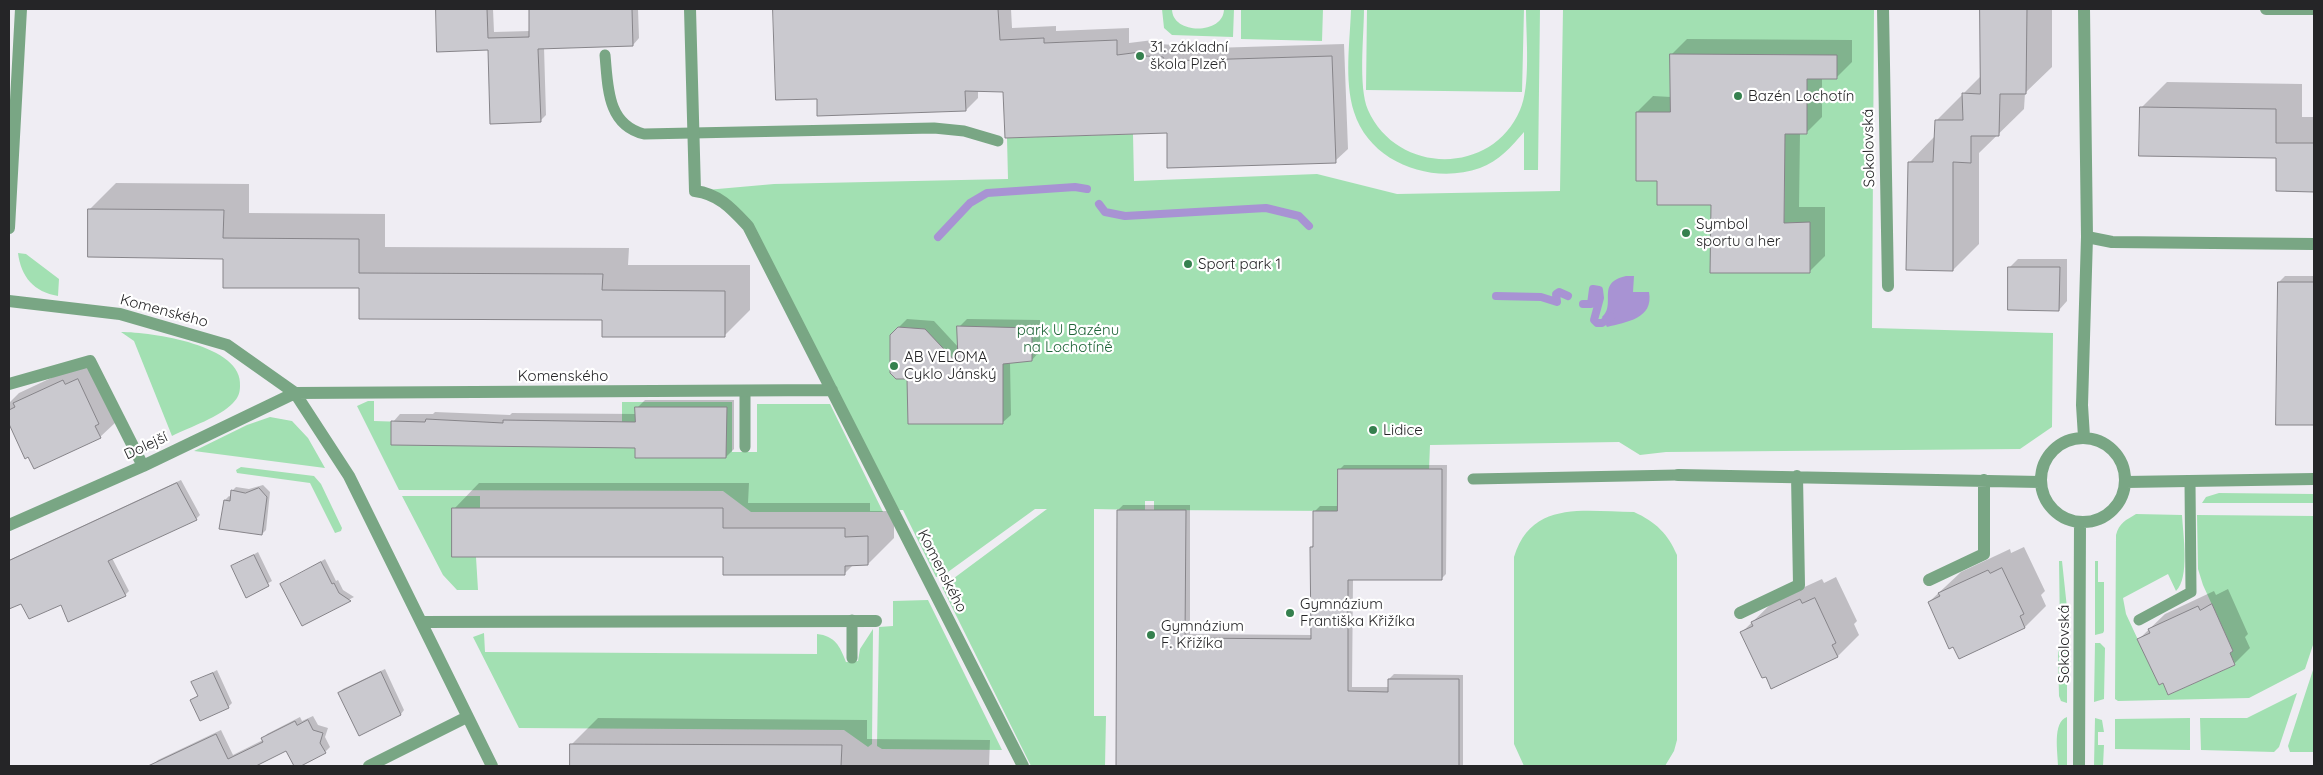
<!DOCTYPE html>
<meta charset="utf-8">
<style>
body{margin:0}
#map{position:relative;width:2323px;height:775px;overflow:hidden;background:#efedf3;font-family:Quicksand,sans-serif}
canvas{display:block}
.frame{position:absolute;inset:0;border:10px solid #252527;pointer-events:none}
</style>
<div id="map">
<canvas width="2323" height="775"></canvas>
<div class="frame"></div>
</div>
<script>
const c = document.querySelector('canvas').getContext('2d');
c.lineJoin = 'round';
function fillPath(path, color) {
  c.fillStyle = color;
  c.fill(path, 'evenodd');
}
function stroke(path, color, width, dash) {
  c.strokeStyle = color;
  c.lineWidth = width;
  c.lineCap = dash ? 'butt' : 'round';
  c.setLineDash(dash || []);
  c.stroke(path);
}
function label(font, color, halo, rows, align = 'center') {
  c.font = font + ' Quicksand,sans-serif';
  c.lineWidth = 4.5;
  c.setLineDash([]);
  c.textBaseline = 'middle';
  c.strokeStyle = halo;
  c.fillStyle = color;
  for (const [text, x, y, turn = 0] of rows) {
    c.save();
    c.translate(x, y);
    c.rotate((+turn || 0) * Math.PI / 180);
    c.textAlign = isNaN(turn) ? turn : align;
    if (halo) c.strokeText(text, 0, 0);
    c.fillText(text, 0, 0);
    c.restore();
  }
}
fillPath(new Path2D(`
 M 1162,9 L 1172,9 C 1172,35 1224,35 1224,9 L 1234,9 L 1233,37 L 1172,35 L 1164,28 Z
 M 1241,9 L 1323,9 L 1322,41 L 1241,39 Z
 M 1351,9 L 1364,9 C 1364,36 1358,86 1368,110 C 1397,175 1492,176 1520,110 C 1531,86 1526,36 1526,9 L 1540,9 L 1538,170 L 1524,170 L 1524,132 C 1511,147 1499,161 1480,168 C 1432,185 1370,163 1354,112 C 1344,80 1350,42 1351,9 Z
 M 1367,9 L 1524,9 L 1522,92 L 1366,90 Z
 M 1563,9 L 1874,9 L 1872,328 L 2053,333 L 2052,427 L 2020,449 L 1666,452 L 1640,455 L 1619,442 L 1430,445 L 1429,470 L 1338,469 L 1337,511 L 1154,510 L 1154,501 L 1145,501 L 1145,510 L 1094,509 L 1094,716 L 1106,716 L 1105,766 L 1031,766 L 942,587 L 1047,509 L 1035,509 L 941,577 L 936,577 L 903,510 L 893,510 L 778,285 L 731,208 L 695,191 L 774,184 L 1008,179 L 1007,138 L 1133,134 L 1134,181 L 1317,174 L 1397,194 L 1560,191 ZM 1670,54 L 1807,55 L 1807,134 L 1785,134 L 1784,223 L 1810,223 L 1810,273 L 1711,273 L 1711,205 L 1657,205 L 1657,181 L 1636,181 L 1636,112 L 1670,112 Z
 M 18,253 L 26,254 L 59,279 L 58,296 C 34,292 21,277 18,253 Z
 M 121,332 C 151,332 244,345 240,386 C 240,393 238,398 233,403 C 220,417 190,427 172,436 L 134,341 Z
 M 368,401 L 374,401 L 374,421 L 622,429 L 622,402 L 732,402 L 732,452 L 757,452 L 757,404 L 830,404 L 883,512 L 751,512 L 723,491 L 399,490 L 357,406 Z
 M 270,417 L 292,421 L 308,438 L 325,468 L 194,451 L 247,425 Z
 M 241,467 L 314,476 L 321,484 L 342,528 L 341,531 L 335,533 L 310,483 L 237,473 L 236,470 Z
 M 2219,493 L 2314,494 L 2314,503 L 2202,503 L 2206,497 Z
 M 402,496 L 480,496 L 480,508 L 452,509 L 452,557 L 476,557 L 478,590 L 457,590 L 443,575 Z
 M 1634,512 C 1656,522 1668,534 1677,555 L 1677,740 L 1674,751 L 1665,766 L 1524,766 L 1514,744 L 1514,557 C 1532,499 1586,512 1634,512 Z
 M 2136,514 L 2182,515 C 2183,534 2190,578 2176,591 L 2168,574 L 2123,598 L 2126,614 L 2159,685 L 2163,683 L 2168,695 L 2235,665 L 2230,653 L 2233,651 L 2203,585 L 2198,569 L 2197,515 L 2314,516 L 2314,633 L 2313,645 L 2305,669 L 2249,698 L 2118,701 L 2115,699 L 2116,535 C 2119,523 2126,520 2136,514 Z
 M 2059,561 L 2062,561 L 2067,608 L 2065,635 L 2060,632 Z
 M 2095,561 L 2098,561 L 2098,582 L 2104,582 L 2104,631 L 2103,633 L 2095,635 Z
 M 928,600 L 1002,750 L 882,749 L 877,746 L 879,627 L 893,626 L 893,601 Z
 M 873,629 L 872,744 L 868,747 L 844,730 L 519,728 L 473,637 L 484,633 L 485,652 L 817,654 L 817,634 C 835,636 840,646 846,662 L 858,661 L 860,649 Z
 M 2062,643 L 2067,643 L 2067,703 L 2061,701 L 2059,696 L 2058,653 Z
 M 2095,643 L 2100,643 L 2105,648 L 2104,699 L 2094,702 Z
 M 2314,667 L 2314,752 L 2290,752 L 2288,746 Z
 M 2297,693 L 2279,747 L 2274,752 L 2201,750 L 2200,718 L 2247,718 Z
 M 2067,717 L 2067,766 L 2058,766 C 2058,753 2052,722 2067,717 Z
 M 2095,718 L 2102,720 L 2104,732 L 2098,732 L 2098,745 L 2104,745 L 2103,766 L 2094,766 Z
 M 2190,718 L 2190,750 L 2115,749 L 2115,719 Z`), '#a2e0b2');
fillPath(new Path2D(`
 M 1626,276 L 1634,276 L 1633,292 L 1649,292 C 1654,319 1626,322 1607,327 L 1602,317 C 1617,304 1595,283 1626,276 Z`), '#a893d3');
fillPath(new Path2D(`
 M 437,9 L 493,9 L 494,32 L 530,31 L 530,9 L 638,9 L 639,38 L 633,45 L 544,47 L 546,115 L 540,121 L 489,49 L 438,51 Z
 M 774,9 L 1011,9 L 1012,28 L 1056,26 L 1056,31 L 1129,28 L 1129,43 L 1153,40 L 1159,44 L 1175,45 L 1178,49 L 1344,44 L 1348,149 L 1335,161 L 1168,131 L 1004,91 L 978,90 L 978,98 L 966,110 L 818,97 L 777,99 Z
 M 1982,9 L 2052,9 L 2052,67 L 2025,93 L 2024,109 L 1979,153 L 1979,244 L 1953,270 L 1909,163 L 1935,136 L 1936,121 L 1981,76 Z
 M 1687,39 L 1852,40 L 1852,62 L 1836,78 L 1822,78 L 1822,117 L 1806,133 L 1800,133 L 1799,207 L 1825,207 L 1825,256 L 1809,272 L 1712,204 L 1658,180 L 1637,112 L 1653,96 L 1671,97 L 1671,55 Z
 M 2167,82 L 2302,84 L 2302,117 L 2314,117 L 2314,190 L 2277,190 L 2277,156 L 2141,108 Z
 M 116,183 L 249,184 L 249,213 L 385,214 L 385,247 L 629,248 L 628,265 L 750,265 L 750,310 L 724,336 L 360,287 L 225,258 L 89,210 Z
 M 2018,259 L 2067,259 L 2067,301 L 2059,310 L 2010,267 Z
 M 2285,276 L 2314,276 L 2314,424 L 2277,424 L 2279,282 Z
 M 907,319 L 934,321 L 959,348 L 959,327 L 967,319 L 1040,320 L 1040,351 L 1032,360 L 1010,362 L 1011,415 L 1002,423 L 908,378 L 891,335 Z
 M 94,364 L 116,422 L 100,437 L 24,455 L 9,421 L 9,403 L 19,393 L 79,365 Z
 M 645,400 L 734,400 L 734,449 L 726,457 L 393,422 L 400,414 L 433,414 L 435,412 L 510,415 L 512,413 L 637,414 L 637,408 Z
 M 1344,465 L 1447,465 L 1446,574 L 1441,579 L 1353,579 L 1352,687 L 1389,687 L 1389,679 L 1394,674 L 1463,675 L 1463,766 L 1117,766 L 1118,510 L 1123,505 L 1190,505 L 1190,634 L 1312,635 L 1311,547 L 1314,544 L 1315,511 L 1320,506 L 1339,506 L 1339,470 Z
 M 181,480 L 200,515 L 196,519 L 112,558 L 129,591 L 125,595 L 61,603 L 22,603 L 9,608 L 9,560 Z
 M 479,483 L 749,483 L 748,503 L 870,503 L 870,511 L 894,511 L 894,538 L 868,564 L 854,564 L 844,574 L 454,509 Z
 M 263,485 L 270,492 L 266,530 L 262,534 L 225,500 L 229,496 L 231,497 L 232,491 L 236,487 L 249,489 Z
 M 2024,547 L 2045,591 L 2041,595 L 2046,606 L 2025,627 L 1959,657 L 1929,602 L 1961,572 L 2010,549 L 2011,553 Z
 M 258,552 L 272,581 L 246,596 L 232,567 Z
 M 325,559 L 336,581 L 338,580 L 343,590 L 354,597 L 302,624 L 282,585 Z
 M 1836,577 L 1857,621 L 1854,624 L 1859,635 L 1838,656 L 1772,687 L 1742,632 L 1774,601 L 1822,579 L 1824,583 Z
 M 2228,589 L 2248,634 L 2245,637 L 2250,648 L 2234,664 L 2163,682 L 2139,639 L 2165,614 L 2214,591 L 2216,595 Z
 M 385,669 L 404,710 L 401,714 L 339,693 L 343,689 Z
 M 217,670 L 232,703 L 228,707 L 192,700 L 199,695 L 193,683 Z
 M 313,716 L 318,725 L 328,728 L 325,737 L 330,747 L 325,752 L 298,766 L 295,766 L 287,749 L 253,766 L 153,765 L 158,760 L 221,730 L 233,755 L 263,740 L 267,734 L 300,717 L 302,721 Z
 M 598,718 L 867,720 L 867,739 L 990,740 L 989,766 L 571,766 L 571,745 Z`), '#0003');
stroke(new Path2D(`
 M 1099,204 L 1105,212 L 1125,216 L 1266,208 L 1299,216 L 1309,226
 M 938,237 L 970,203 L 987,193 L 1075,187 L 1087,189
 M 1496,296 L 1541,297 L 1557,302 L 1556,294 L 1559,292 L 1568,296
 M 1583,304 L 1591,304 L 1593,289 L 1599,290 L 1600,298 L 1594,320 L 1597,323 L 1602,323 L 1611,317`), '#a893d3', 8);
const building = new Path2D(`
 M 436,9 L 487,9 L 488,38 L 529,37 L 529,9 L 632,9 L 633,46 L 538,49 L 541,122 L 490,124 L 488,50 L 437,52 Z
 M 773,9 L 998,9 L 1000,40 L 1044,38 L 1044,43 L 1117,40 L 1117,55 L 1140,52 L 1146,56 L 1163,57 L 1165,61 L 1332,56 L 1336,163 L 1167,168 L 1167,133 L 1005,138 L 1003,92 L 965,91 L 966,111 L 817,116 L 817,99 L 776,100 Z
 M 1980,9 L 2027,9 L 2026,94 L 2000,94 L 1999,136 L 1971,136 L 1971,163 L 1953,162 L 1953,271 L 1906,270 L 1908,162 L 1933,162 L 1935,120 L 1963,120 L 1962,93 L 1980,94 Z
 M 1670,54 L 1837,55 L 1837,79 L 1807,79 L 1807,134 L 1785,134 L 1784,223 L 1810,222 L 1810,273 L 1710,273 L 1711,205 L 1657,205 L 1657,181 L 1636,181 L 1636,112 L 1670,112 Z
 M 2140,107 L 2276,109 L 2276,143 L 2314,143 L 2314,192 L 2276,191 L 2276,158 L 2139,156 Z
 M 88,209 L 224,210 L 223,238 L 359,239 L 359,273 L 603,274 L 602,290 L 725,291 L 725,337 L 602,337 L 602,320 L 359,319 L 359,288 L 223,288 L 223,259 L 88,257 Z
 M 2008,267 L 2060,267 L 2059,311 L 2008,310 Z
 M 2278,282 L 2314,282 L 2314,425 L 2276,425 Z
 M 957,326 L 1032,328 L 1032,361 L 1003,364 L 1003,424 L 908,424 L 907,379 L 896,379 L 890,373 L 890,335 L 898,327 L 925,329 L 958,364 Z
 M 78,379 L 99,424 L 95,426 L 101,438 L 34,469 L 28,457 L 25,459 L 9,424 L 9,410 L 15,407 L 13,403 L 63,380 L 65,384 Z
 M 635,407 L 727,407 L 726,458 L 635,458 L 635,448 L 391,445 L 391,421 L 425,422 L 426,419 L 503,423 L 503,420 L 635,422 Z
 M 1338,469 L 1442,469 L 1442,580 L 1348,580 L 1348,691 L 1388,692 L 1388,679 L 1459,679 L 1459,766 L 1116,766 L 1117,510 L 1186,510 L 1185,638 L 1311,639 L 1310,547 L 1313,547 L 1313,511 L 1337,511 Z
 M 177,483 L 197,520 L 108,561 L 126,596 L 68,622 L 61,605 L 29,619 L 21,604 L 9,609 L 9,561 Z
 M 259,488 L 267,497 L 262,535 L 219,529 L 224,500 L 230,501 L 231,490 L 245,493 Z
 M 452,508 L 723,508 L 723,528 L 845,528 L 845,537 L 868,536 L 868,565 L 845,566 L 845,575 L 723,575 L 723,557 L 452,557 Z
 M 254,555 L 269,586 L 246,598 L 231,566 Z
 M 321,562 L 332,584 L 334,583 L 339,593 L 351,601 L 302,626 L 280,584 Z
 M 2002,568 L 2024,614 L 2020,616 L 2025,628 L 1959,659 L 1953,647 L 1949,649 L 1928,602 L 1940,596 L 1938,593 L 1988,570 L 1990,573 Z
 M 1815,598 L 1836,643 L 1832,645 L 1838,657 L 1771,689 L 1766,677 L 1762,678 L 1740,632 L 1753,626 L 1751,622 L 1800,599 L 1802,603 Z
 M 2212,604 L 2233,651 L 2230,653 L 2235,665 L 2168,695 L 2163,683 L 2159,685 L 2137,639 L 2150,633 L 2148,629 L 2198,606 L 2200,610 Z
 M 381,672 L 401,715 L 359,736 L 338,693 Z
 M 213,673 L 229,708 L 200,721 L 190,700 L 198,696 L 191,682 Z
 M 308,720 L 313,730 L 323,733 L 320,743 L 326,753 L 301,766 L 294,766 L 286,751 L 256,766 L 148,766 L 216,734 L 228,759 L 263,742 L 261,738 L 295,721 L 297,725 Z
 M 570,744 L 842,745 L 841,766 L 570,766 Z`);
fillPath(building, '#cac9cf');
stroke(building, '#868489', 1);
stroke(new Path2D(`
 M 605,55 C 608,87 607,125 644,134 L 934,128 L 964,131 L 998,141
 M 745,391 L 745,447
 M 1473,479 L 1678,475
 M 2139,620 L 2191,592 L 2190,482
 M 852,658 L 852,620`), '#79a684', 11);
stroke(new Path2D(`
 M 690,9 L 695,191 C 719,194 732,209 748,226 L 1023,766
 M 1883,9 L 1888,286
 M 2266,9 L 2314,9
 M 9,228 L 21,9
 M 2087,237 L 2112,242 L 2314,244
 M 9,301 L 120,314 L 227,345 L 295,393 L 349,476 L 492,766
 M 9,384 L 90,361 L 143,466
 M 2084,437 L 2082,405 L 2087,237 L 2084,9
 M2041 480a42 42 0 1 1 84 0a42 42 0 1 1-84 0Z
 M 1678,475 L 2040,482
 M 2126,482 L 2314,479
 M 9,525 L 143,466 L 295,393 L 832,390
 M 1929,580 L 1984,554 L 1984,480
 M 1740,613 L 1799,585 L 1797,476
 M 421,622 L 876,621
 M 369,766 L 467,717
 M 2079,766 L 2080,522`), '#79a684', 12);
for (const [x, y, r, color] of [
 [1140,56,5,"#35804e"],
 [1738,96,5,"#35804e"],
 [1686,233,5,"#35804e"],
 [1188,264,5,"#35804e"],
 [894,366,5,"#35804e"],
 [1373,430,5,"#35804e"],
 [1290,613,5,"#35804e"],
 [1151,635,5,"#35804e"]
]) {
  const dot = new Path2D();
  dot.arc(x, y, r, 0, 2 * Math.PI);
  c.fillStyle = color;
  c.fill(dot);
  stroke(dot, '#fff', 2);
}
label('15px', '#252527', '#fff', [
 ["31. základní",1150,47],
 ["škola Plzeň",1150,64],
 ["Bazén Lochotín",1748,96],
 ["Symbol",1696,224],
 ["sportu a her",1696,241],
 ["Sport park 1",1198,264],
 ["AB VELOMA",904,357],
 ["Cyklo Jánský",904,374],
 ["Lidice",1383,430],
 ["Gymnázium",1300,604],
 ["Františka Křižíka",1300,621],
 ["Gymnázium",1161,626],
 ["F. Křižíka",1161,643]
], 'left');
label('15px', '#252527', '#fff', [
 ["Sokolovská",1869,148,-91],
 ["Komenského",164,311,15],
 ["Komenského",563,376],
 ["Dolejší",146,446,-25],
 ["Komenského",942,571,63],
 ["Sokolovská",2064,644,-90]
]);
label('15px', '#206539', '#fff', [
 ["park U Bazénu",1068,330],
 ["na Lochotíně",1068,347]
]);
</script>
